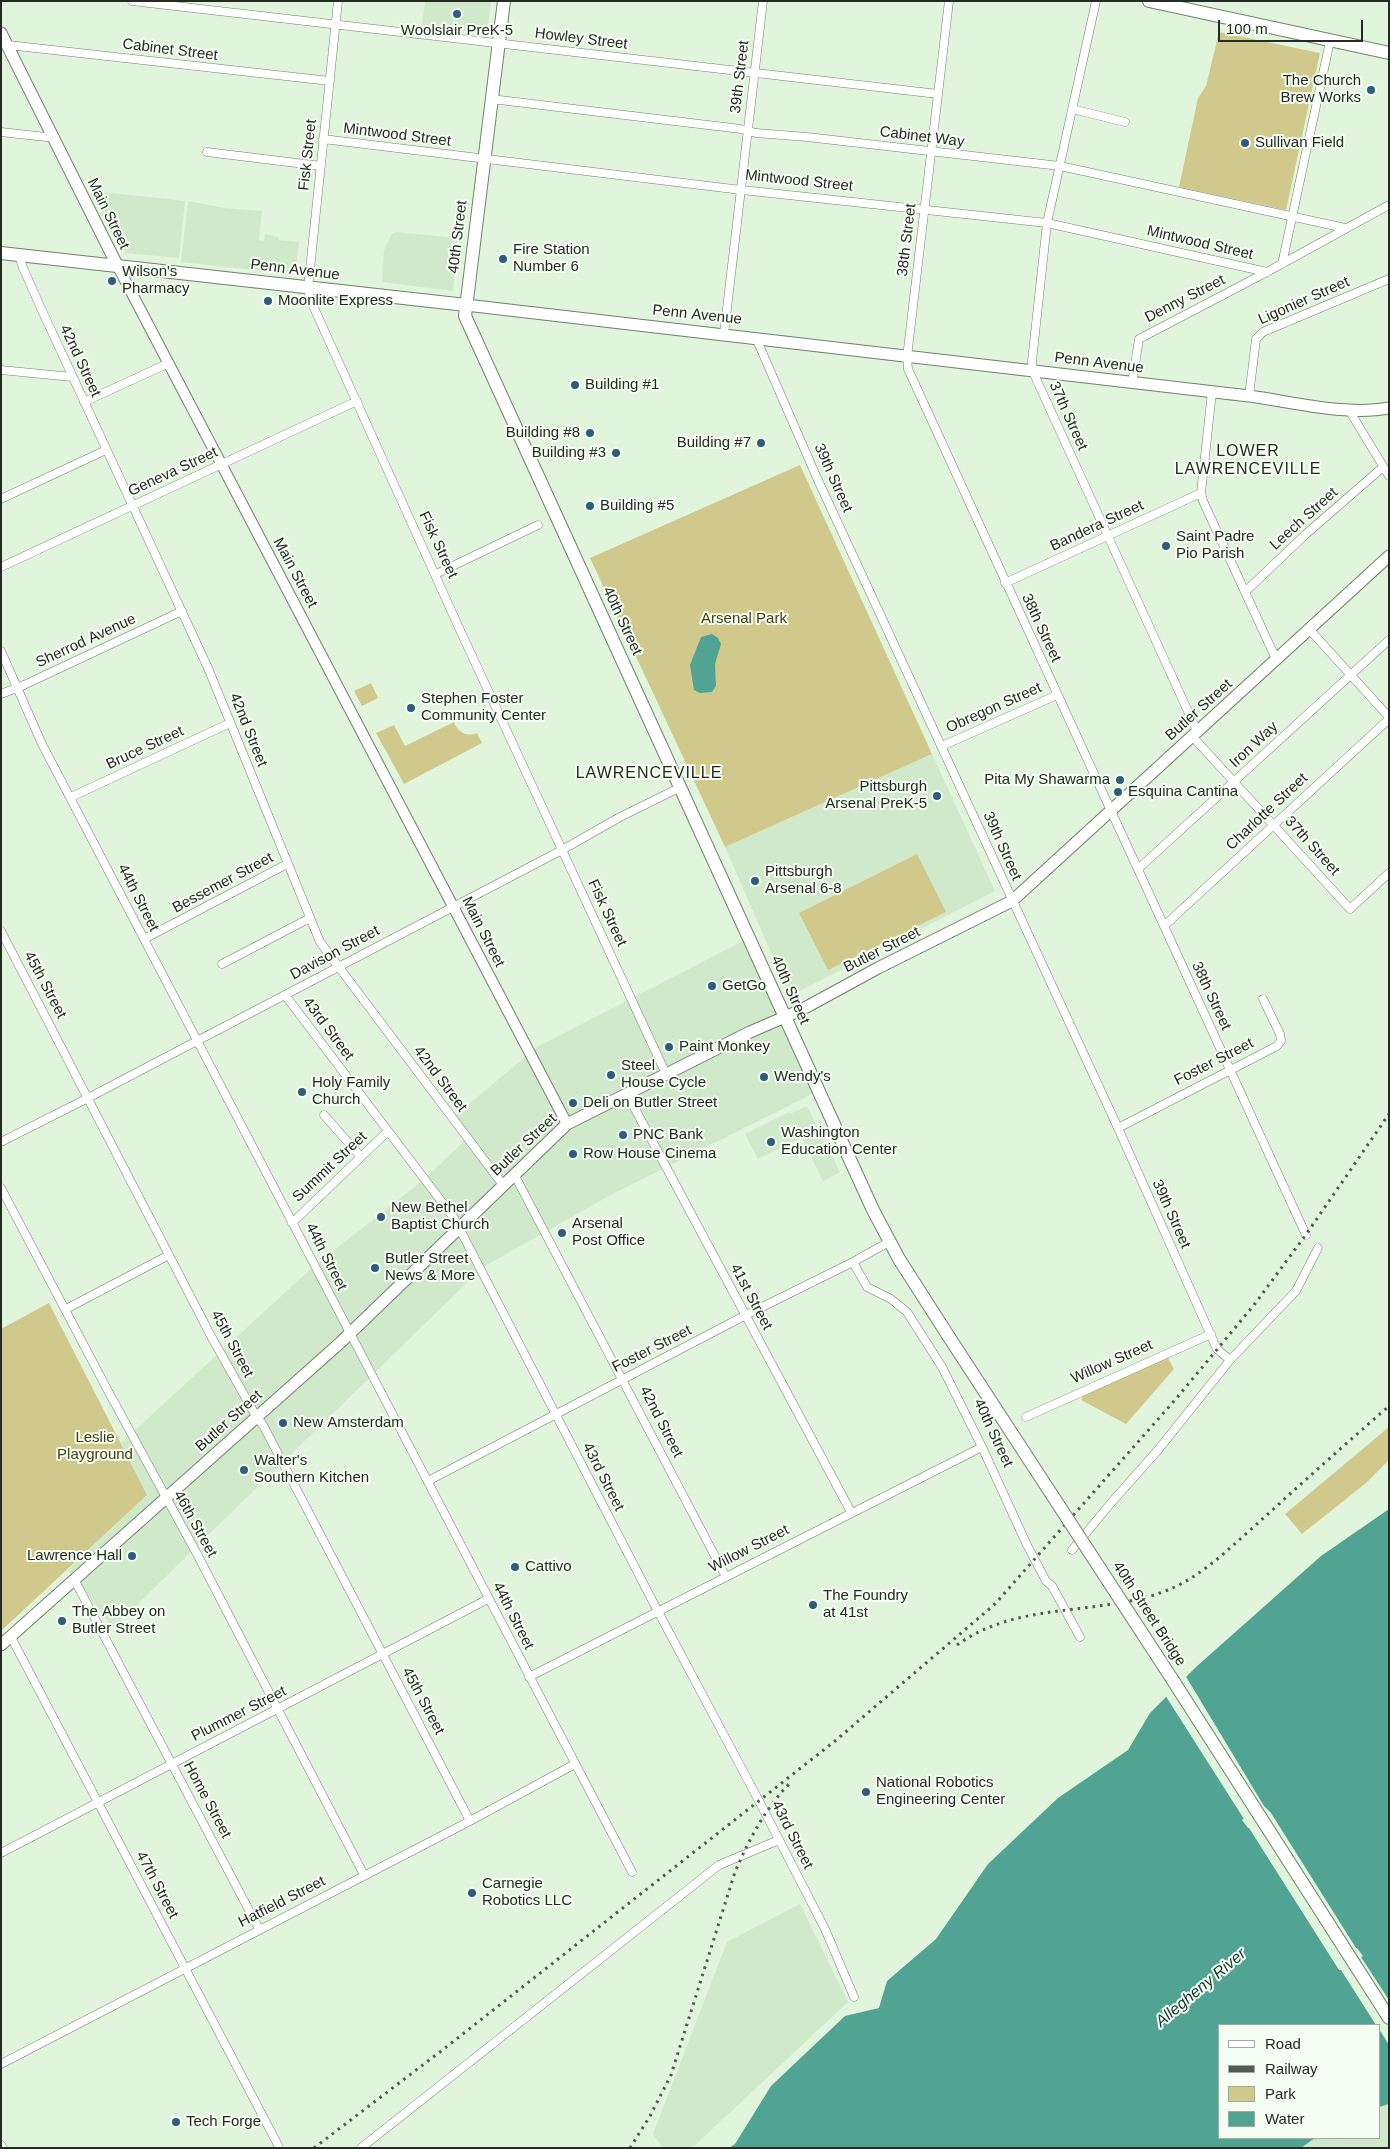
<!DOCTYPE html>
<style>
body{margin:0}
#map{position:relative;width:1390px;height:2149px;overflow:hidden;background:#e0f5dc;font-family:Helvetica,sans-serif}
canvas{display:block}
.frame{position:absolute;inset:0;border:2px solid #232b22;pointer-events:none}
.legend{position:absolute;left:1218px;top:2024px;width:162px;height:115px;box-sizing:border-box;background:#f6fef4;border:1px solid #a2aaa0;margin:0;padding:6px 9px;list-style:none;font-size:15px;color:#232b22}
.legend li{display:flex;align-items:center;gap:10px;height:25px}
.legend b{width:25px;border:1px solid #a2aaa0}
.scale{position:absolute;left:1218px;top:20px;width:145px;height:22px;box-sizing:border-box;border:2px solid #232b22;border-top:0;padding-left:6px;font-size:15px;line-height:18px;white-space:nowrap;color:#232b22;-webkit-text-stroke:4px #f6fef4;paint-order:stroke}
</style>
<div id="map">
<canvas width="1390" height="2149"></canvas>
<div class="frame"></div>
<ul class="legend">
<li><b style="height:6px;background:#fff"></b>Road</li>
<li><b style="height:6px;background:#505b4e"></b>Railway</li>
<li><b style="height:14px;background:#d1c98c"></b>Park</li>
<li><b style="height:14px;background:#51a393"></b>Water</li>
</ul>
<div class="scale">100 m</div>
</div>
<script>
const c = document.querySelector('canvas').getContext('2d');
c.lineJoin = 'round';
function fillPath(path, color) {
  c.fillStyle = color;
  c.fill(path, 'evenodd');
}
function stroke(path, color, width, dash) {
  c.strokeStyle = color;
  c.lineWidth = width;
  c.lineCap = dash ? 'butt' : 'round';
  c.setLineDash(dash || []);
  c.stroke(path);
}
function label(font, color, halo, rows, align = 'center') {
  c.font = font + ' Helvetica,sans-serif';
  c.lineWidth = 4;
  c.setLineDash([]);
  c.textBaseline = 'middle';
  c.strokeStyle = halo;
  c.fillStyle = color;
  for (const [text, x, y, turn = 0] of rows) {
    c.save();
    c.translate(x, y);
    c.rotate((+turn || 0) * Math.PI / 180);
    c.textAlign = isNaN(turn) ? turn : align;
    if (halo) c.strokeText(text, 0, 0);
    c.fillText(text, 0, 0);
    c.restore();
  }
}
fillPath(new Path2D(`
 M 425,1 L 491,1 L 487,34 L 422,26 Z
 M 94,191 L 185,201 L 179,258 L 125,253 L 90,194 Z
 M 188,201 L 224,208 L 262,211 L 259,240 L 264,241 L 265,234 L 278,237 L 279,240 L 299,242 L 295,272 L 290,274 L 181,262 Z
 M 396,232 L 458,238 L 453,291 L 382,282 L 384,250 L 392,234 Z
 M 932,754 L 995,891 L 790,996 L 725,847 Z
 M 751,937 L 812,1094 L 607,1197 L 483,1267 L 113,1628 L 68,1570 L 147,1495 L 121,1443 L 313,1267 L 423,1180 L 470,1136 L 456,1115 L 537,1047 Z
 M 807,1106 L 840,1172 L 823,1181 L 802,1138 L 758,1159 L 745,1134 L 789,1112 L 790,1114 Z
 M 800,1904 L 848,2002 L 692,2148 L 663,2148 L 653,2134 L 727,1942 Z
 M 1389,2104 L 1389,2148 L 1301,2148 L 1315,2138 L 1379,2138 L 1379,2107 Z`), '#d0e9cb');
fillPath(new Path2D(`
 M 1219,32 L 1320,53 L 1286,210 L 1179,187 L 1198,98 L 1206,86 Z
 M 800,465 L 932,754 L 725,847 L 590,558 Z
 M 371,683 L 378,698 L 362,706 L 354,691 Z
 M 454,722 C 458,733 467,737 477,733 L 482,743 L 404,784 L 376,733 L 394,725 L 405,746 Z
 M 917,854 L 946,912 L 828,970 L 799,913 Z
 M 49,1303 L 147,1495 L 1,1631 L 1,1329 Z
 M 1167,1356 L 1174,1369 L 1126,1424 L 1081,1400 L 1085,1393 Z
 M 1389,1427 L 1389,1460 L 1366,1483 L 1302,1534 L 1285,1514 Z`), '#d1c98c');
fillPath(new Path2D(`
 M 712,634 L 718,638 L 721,644 L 715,664 L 716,686 L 712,692 L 700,693 L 694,690 L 690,665 L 701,637 Z
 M 1389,1509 L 1389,2104 L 1379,2107 L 1379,2025 L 1219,2025 L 1219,2138 L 1315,2138 L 1301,2148 L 729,2148 L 735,2144 L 771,2086 L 845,2016 L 879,2008 L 887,1981 L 936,1939 L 988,1864 L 1058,1798 L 1128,1750 L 1150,1713 L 1196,1667 L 1321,1556 Z`), '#51a393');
fillPath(new Path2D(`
 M 1185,1675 L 1264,1806 L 1271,1813 L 1356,1948 L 1357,1948 L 1363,1956 L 1361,1957 L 1389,2000 L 1389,2045 L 1379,2029 L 1379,2025 L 1376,2025 L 1341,1970 L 1339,1970 L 1249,1828 L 1248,1828 L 1242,1820 L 1244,1819 L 1165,1695 Z`), '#e0f5dc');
const minor = new Path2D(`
 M 132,1 L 938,94
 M 338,1 L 308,288 L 310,299 L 460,630 L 666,1074
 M 949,1 L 907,357 L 908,369 L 1306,1235
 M 1096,1 L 1047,223 L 1032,361 L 1033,372 L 1197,731
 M 8,45 L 330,81
 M 491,99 L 741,129 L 756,133 L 807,137 L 1060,166 L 1345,228
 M 1072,109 L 1125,122
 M 1,132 L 55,138
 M 323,139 L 733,189 L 1047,223 L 1267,272
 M 207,152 L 321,166
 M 19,255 L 23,268 L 45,317 L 208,668 L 320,942 L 503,1185
 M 1282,264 L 1330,41
 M 724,334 L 763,1
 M 756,338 L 817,478 L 1118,1128 L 1217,1349 L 1230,1360
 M 1,370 L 72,377
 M 1132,383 L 1139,339 L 1267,272 L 1389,205
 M 1212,392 L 1201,493 L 1203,501 L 1276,659
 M 1249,396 L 1256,339 L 1263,332 L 1389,279
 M 84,402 L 169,363
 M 1349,410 L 1389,476
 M 1,499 L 106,450
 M 1,567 L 357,401
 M 436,574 L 538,525
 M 1005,583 L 1201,493
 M 1245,592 L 1306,534 L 1383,467
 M 1309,629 L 1389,717
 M 1,651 L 42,744 L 632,1872
 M 1,694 L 24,685 L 182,611
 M 1192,736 L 1350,909 L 1389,873
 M 942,746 L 1057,695
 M 71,797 L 230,723
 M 1138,869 L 1389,640
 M 1164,926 L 1389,719
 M 1,931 L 212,1338 L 256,1416 L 263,1425 L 470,1821
 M 144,939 L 287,864
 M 222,964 L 310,918
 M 285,995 L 454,1218 L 653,1602 L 759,1801 L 825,1929 L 854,1997
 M 627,1094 L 851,1512
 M 324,1115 L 361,1157
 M 1118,1128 L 1277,1046 L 1281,1041 L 1280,1034 L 1263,999
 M 1,1142 L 88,1098 L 562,850 L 620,817 L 681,787
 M 514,1174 L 726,1577
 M 1,1188 L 107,1389 L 197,1554 L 364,1875
 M 292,1223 L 387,1132
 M 853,1262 L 867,1287 L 891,1299 L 907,1312 L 942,1367 L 982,1447 L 1027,1545 L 1046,1581 L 1052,1586 L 1080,1637
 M 66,1309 L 169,1255
 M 1026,1417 L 1211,1334
 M 428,1481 L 746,1315 L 853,1262 L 889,1242
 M 1072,1550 L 1111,1503 L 1158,1450 L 1230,1360 L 1296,1291 L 1318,1248
 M 74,1579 L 259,1929
 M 11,1637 L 278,2145
 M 529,1677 L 982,1447
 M 1,1853 L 488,1599
 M 1,2064 L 470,1821 L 575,1764
 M 1,2145 L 3,2148
 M 361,2148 L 719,1865 L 779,1840`);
const tertiary = new Path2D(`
 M 117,265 L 567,1124`);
const secondary = new Path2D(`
 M 1,33 L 117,265
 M 466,305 L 1249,396 C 1293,402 1345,416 1389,408
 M 1,1645 L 341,1342 L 567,1124 L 750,1032 L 801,1010 L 878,968 L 1012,901 L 1389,556`);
const primary = new Path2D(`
 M 504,1 L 465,316 L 873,1210 L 899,1259 L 949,1337
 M 1149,1 L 1389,53
 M 1,253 L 466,305
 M 1174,1682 L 1389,2018`);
stroke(minor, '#6f816b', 9);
stroke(tertiary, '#6f816b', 12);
stroke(secondary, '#6f816b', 13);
stroke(primary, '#6f816b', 14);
stroke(minor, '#fff', 8);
stroke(tertiary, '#fff', 10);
stroke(secondary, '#fff', 11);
stroke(primary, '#fff', 12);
stroke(new Path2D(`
 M 957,1645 C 1019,1600 1100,1617 1168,1590 C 1205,1575 1237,1541 1267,1515 C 1307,1478 1348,1442 1389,1406
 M 314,2148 L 445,2048 L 835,1741 L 995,1604 L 1175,1400 L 1254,1305 L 1305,1236 L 1389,1114
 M 630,2148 L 650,2116 L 671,2075 L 735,1872 C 749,1840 764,1810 789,1784`), '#505b4e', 3, [2.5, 5]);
const primaryBridge = new Path2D(`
 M 949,1337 L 1174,1682`);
stroke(primaryBridge, '#6f816b', 14, []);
stroke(primaryBridge, '#fff', 12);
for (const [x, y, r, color] of [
 [457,14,5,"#2c5d7b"],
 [1371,90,5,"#2c5d7b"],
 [1245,143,5,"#2c5d7b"],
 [503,259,5,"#2c5d7b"],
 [112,281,5,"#2c5d7b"],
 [268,301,5,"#2c5d7b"],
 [575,385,5,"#2c5d7b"],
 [590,433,5,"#2c5d7b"],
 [761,443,5,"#2c5d7b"],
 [616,453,5,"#2c5d7b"],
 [590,506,5,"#2c5d7b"],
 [1166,546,5,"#2c5d7b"],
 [411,708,5,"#2c5d7b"],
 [1120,780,5,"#2c5d7b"],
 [1118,792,5,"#2c5d7b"],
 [937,796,5,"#2c5d7b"],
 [755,881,5,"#2c5d7b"],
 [712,986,5,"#2c5d7b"],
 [669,1047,5,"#2c5d7b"],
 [611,1075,5,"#2c5d7b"],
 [764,1077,5,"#2c5d7b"],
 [302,1092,5,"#2c5d7b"],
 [573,1103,5,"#2c5d7b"],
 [623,1135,5,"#2c5d7b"],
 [771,1142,5,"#2c5d7b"],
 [573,1154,5,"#2c5d7b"],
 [381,1217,5,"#2c5d7b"],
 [562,1233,5,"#2c5d7b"],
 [375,1268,5,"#2c5d7b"],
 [283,1423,5,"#2c5d7b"],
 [244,1470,5,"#2c5d7b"],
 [132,1556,5,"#2c5d7b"],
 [515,1567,5,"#2c5d7b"],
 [813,1605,5,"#2c5d7b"],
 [62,1621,5,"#2c5d7b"],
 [866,1792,5,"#2c5d7b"],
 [472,1893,5,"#2c5d7b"],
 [176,2122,5,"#2c5d7b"]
]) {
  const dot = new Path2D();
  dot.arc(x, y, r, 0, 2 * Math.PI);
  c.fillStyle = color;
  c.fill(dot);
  stroke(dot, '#f6fef4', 2);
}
label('15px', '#232b22', '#f6fef4', [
 ["Woolslair PreK-5",457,31,"center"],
 ["The Church",1361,81,"right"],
 ["Brew Works",1361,98,"right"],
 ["Sullivan Field",1255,143],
 ["Fire Station",513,250],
 ["Number 6",513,267],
 ["Wilson's",122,272],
 ["Pharmacy",122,289],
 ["Moonlite Express",278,301],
 ["Building #1",585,385],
 ["Building #8",580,433,"right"],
 ["Building #7",751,443,"right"],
 ["Building #3",606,453,"right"],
 ["Building #5",600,506],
 ["Saint Padre",1176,537],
 ["Pio Parish",1176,554],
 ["Stephen Foster",421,699],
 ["Community Center",421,716],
 ["Pita My Shawarma",1110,780,"right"],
 ["Pittsburgh",927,787,"right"],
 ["Arsenal PreK-5",927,804,"right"],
 ["Esquina Cantina",1128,792],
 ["Pittsburgh",765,872],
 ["Arsenal 6-8",765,889],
 ["GetGo",722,986],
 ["Paint Monkey",679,1047],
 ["Steel",621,1066],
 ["House Cycle",621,1083],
 ["Wendy's",774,1077],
 ["Holy Family",312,1083],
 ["Church",312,1100],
 ["Deli on Butler Street",583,1103],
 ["Washington",781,1133],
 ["Education Center",781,1150],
 ["PNC Bank",633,1135],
 ["Row House Cinema",583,1154],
 ["New Bethel",391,1208],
 ["Baptist Church",391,1225],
 ["Arsenal",572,1224],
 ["Post Office",572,1241],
 ["Butler Street",385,1259],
 ["News & More",385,1276],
 ["New Amsterdam",293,1423],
 ["Walter's",254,1461],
 ["Southern Kitchen",254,1478],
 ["Lawrence Hall",122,1556,"right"],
 ["Cattivo",525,1567],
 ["The Foundry",823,1596],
 ["at 41st",823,1613],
 ["The Abbey on",72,1612],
 ["Butler Street",72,1629],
 ["National Robotics",876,1783],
 ["Engineering Center",876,1800],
 ["Carnegie",482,1884],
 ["Robotics LLC",482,1901],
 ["Tech Forge",186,2122]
], 'left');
label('15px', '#232b22', '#f6fef4', [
 ["Howley Street",581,39,7],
 ["Cabinet Street",170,50,7],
 ["39th Street",740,77,-83],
 ["Mintwood Street",397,135,7],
 ["Cabinet Way",922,137,7],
 ["Fisk Street",308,155,-84],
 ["Mintwood Street",799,181,6],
 ["Main Street",108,214,64],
 ["40th Street",458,237,-83],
 ["38th Street",907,240,-83],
 ["Mintwood Street",1200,243,13],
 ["Penn Avenue",295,270,7],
 ["Denny Street",1185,299,-27],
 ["Ligonier Street",1304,301,-24],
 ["Penn Avenue",697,315,6],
 ["42nd Street",80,361,65],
 ["Penn Avenue",1099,363,7],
 ["37th Street",1068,416,66],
 ["Geneva Street",173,472,-25],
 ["39th Street",833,478,66],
 ["Leech Street",1304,519,-42],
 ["Bandera Street",1097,526,-25],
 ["Fisk Street",438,545,65],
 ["Main Street",295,573,62],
 ["40th Street",622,621,65],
 ["38th Street",1041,628,65],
 ["Sherrod Avenue",86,641,-25],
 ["Obregon Street",994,708,-24],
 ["Butler Street",1199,710,-42],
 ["42nd Street",248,730,68],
 ["Iron Way",1254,745,-43],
 ["Bruce Street",145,748,-25],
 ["Charlotte Street",1267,812,-43],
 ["39th Street",1002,846,66],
 ["37th Street",1312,846,48],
 ["Bessemer Street",223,883,-28],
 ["44th Street",138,898,63],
 ["Fisk Street",607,913,65],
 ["Main Street",483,932,63],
 ["Butler Street",882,950,-27],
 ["Davison Street",335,953,-28],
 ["45th Street",45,985,62],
 ["40th Street",790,990,66],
 ["38th Street",1211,996,65],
 ["43rd Street",328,1029,53],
 ["Foster Street",1214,1062,-27],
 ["42nd Street",440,1079,53],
 ["Butler Street",524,1145,-43],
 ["Summit Street",330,1167,-43],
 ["39th Street",1171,1214,66],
 ["44th Street",326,1257,63],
 ["41st Street",751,1297,62],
 ["45th Street",232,1344,62],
 ["Foster Street",652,1349,-27],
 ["Willow Street",1112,1362,-24],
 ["Butler Street",229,1421,-42],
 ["42nd Street",661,1422,63],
 ["40th Street",993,1433,65],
 ["43rd Street",603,1477,63],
 ["46th Street",195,1524,61],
 ["Willow Street",749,1549,-27],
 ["40th Street Bridge",1149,1614,57],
 ["44th Street",513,1616,63],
 ["45th Street",423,1701,62],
 ["Plummer Street",239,1714,-27],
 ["Home Street",207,1800,62],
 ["43rd Street",792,1835,63],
 ["47th Street",157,1885,62],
 ["Hatfield Street",282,1902,-27]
]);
label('15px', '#47400d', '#f6fef4', [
 ["Arsenal Park",744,619],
 ["Leslie",95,1438],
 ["Playground",95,1455]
]);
c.letterSpacing = '1px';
label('16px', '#232b22', '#f6fef4', [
 ["LOWER",1248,452],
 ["LAWRENCEVILLE",1248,470],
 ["LAWRENCEVILLE",649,774]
]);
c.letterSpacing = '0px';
label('italic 16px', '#103831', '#f6fef4', [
 ["Allegheny River",1201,1988,-40]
]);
</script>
